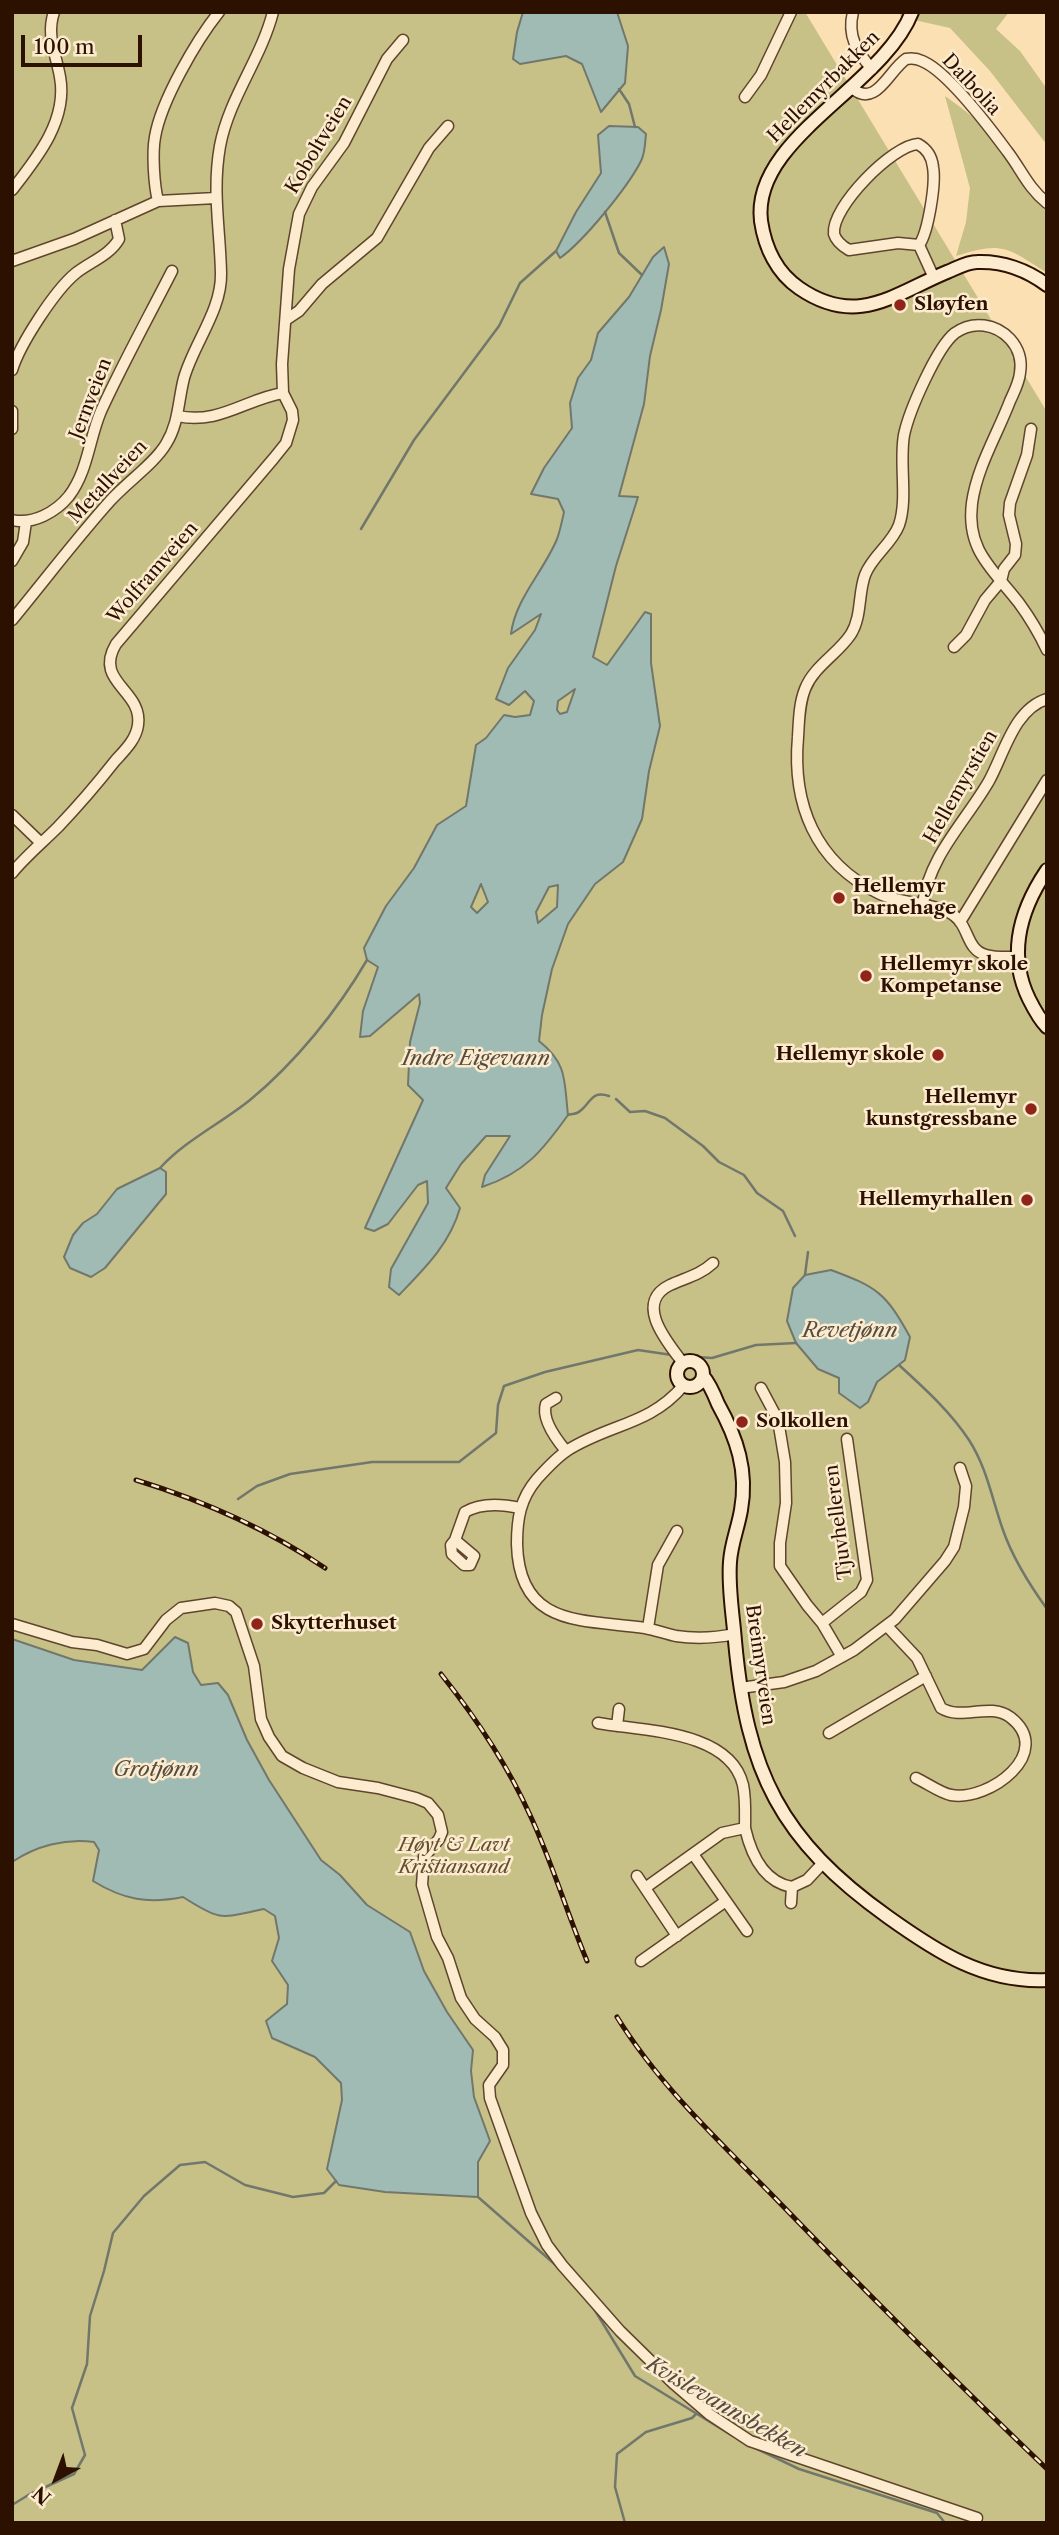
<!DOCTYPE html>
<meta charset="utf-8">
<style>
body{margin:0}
#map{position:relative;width:1059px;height:2535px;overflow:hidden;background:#fbe0b3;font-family:"Libre Caslon Text",serif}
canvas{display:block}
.frame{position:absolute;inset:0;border:14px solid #2d1100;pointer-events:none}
.north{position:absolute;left:21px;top:2444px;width:70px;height:70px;-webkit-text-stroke:5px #fcebce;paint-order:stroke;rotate:221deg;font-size:19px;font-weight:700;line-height:28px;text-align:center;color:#2d1100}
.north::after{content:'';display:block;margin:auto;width:24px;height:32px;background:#2d1100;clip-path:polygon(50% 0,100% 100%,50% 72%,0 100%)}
.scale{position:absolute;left:21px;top:35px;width:121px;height:32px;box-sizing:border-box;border:4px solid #2d1100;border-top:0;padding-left:9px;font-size:21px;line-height:24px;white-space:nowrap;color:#2d1100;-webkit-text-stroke:5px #fcebce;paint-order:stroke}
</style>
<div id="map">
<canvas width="1059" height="2535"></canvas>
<div class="frame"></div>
<div class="north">N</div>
<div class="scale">100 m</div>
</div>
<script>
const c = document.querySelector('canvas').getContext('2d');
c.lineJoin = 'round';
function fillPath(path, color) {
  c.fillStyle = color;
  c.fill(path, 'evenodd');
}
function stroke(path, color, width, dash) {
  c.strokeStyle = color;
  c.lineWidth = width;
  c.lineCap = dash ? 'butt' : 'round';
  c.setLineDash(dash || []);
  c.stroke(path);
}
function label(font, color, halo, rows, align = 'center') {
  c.font = font + ' "Libre Caslon Text",serif';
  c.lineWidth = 5;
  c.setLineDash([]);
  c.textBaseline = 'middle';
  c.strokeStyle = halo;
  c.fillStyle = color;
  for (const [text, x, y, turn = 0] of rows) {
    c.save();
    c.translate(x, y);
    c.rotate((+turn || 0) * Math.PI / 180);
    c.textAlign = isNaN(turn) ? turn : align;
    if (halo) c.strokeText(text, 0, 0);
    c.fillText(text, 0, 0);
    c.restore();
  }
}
fillPath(new Path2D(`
 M 12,12 L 805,12 L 1047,412 L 1047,2523 L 12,2523 Z
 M 899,12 L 1009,12 L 996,29 L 1020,51 L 1047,89 L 1047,145 L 990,71 L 950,28 L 901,17 Z
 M 945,96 C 965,110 987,127 1000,148 C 1017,173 1021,188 1047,208 L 1047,273 C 1007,247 1002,241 956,256 L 966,222 L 970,188 Z`), '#c7c087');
const water = new Path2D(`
 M 523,12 L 617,12 L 628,46 L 625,83 L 601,112 L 582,64 L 566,56 L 520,64 L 513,59 L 517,32 Z
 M 609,126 L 638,127 L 646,134 C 645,143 645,154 641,161 C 628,187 583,242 560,258 L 556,251 L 576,212 L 601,173 L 598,135 Z
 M 664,247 L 669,264 L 661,310 L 650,356 L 644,404 L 619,496 L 638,497 L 616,566 L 593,657 L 607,665 L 645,612 L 651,614 L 651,663 L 660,726 L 649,771 L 642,819 L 623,862 L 595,884 L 568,924 L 552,969 L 542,1015 L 539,1041 C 568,1064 564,1081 568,1115 C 543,1150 525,1173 482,1187 L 485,1175 L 510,1136 L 486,1136 L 461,1164 L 446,1188 L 460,1208 C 450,1244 424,1269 399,1295 L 389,1287 L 391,1269 L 428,1203 L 427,1181 L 418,1185 L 388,1224 L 374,1231 L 365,1228 L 423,1100 L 408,1085 L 410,1042 L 420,1003 L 419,994 L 370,1036 L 360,1037 L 363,1011 L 378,967 L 367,960 L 364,948 L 386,906 L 414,868 L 437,825 L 466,806 L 476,745 L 486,738 L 504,715 L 515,717 L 530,715 L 534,701 L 525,691 L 509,705 L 496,699 L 508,668 L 535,630 L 541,614 L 511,634 C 515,599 544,571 557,539 C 560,531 562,521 564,512 L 558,499 L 531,494 L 544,468 L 572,428 L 570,403 L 578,378 L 591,360 L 598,333 L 629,297 L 653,257 ZM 575,689 L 567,712 L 560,714 L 557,710 L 558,701 ZM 481,884 L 488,902 L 477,913 L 471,907 ZM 558,885 L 557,907 L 538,923 L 536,912 L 549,887 Z
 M 160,1168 L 166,1172 L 166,1194 L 105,1268 L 91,1277 L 70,1268 L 64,1257 L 73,1235 L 83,1223 L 97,1214 L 117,1189 Z
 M 831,1270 C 877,1287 886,1293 910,1337 L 905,1360 L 877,1382 L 868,1402 L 860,1408 L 839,1393 L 839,1378 L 818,1369 L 796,1343 L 787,1321 L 793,1288 L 805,1275 Z
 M 175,1637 L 188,1643 L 193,1672 L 201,1685 L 218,1683 L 228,1695 L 247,1740 L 269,1780 L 321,1860 L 340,1875 L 367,1905 L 410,1932 L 424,1971 L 447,2012 L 473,2050 L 471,2071 L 474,2097 L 490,2141 L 478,2162 L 478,2197 L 385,2192 L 339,2185 L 327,2169 L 342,2100 L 341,2083 L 315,2057 L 272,2038 L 266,2021 L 287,2004 L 288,1985 L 272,1961 L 279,1938 L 275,1916 L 264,1909 C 220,1918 222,1922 183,1897 C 148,1904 124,1900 93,1881 L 99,1850 L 94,1842 C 65,1838 36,1846 12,1862 L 12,1639 L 74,1660 L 142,1670 Z`);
fillPath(water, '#a0bbb4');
stroke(water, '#72776c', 2);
stroke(new Path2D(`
 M 619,89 L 629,104 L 635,127
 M 605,212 L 619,253 L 642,275
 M 361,529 L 414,440 L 499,326 L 520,283 L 556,251
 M 616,1099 L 630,1112 L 645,1111 L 665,1118 L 703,1146 L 719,1162 L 744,1175 L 757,1193 L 783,1211 L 795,1236
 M 568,1115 C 572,1114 577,1114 580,1111 C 591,1103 591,1090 609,1096
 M 160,1168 C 186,1140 220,1124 250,1100 C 296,1062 337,1011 367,960
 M 805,1275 L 808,1252
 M 682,1356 L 712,1358 L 756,1345 L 796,1343
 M 899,1365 C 924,1388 950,1411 969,1440 C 987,1468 992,1499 1003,1530 C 1013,1559 1029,1584 1047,1609
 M 238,1499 L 257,1486 L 290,1474 L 372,1462 L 459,1462 L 496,1433 L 498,1405 L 504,1386 L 545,1372 L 638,1350 L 672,1355
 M 478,2197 L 559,2268
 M 591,2304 L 635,2376 L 733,2436
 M 751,2446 L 799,2469 L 937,2513 L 945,2523
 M 12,2505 L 30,2494 L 74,2474 L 85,2455 L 72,2408 L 87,2364 L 90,2316 L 104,2271 L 113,2233 L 144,2196 L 180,2165 L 205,2162 L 245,2185 L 293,2197 L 324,2193 L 336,2181
 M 625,2523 L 615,2487 L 617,2454 L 646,2432 L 692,2418 L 696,2414`), '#72776c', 2.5);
const street = new Path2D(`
 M 853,12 C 847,36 857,52 872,69
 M 852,88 C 876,109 889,70 906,59 C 912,58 916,58 922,61 C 947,71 990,128 1007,151 C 1021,169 1028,188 1047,203
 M 745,97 L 761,75 L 791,12
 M 12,190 C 37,158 68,120 60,77 C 56,54 46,35 54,12
 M 216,198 L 158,201 C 154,185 152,153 155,137 C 161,101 196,41 219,12
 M 919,245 L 898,243 L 849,250 C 842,246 836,241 834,234 C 831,207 893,145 918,144 C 927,149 932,157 933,167 C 936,184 928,233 919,245 L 934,278
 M 12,261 L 74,239 L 158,201
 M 287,319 L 299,311 L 322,284 L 377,238 L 429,148 L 448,126
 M 12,370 C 20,344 55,290 76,273 C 90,262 110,255 119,239 L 115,220
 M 12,411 L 12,429
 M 178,416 C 218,425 246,399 283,393
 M 12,520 C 33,525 56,512 69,496 C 88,471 89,439 101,411 C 123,363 148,318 172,271
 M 12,561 L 23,542 L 26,522
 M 12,620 C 45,580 76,539 110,501 C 127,482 154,464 166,444 C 179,423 178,401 184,378 C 194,343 222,310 221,273 C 220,228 212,191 220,146 C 229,98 261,59 273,12
 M 954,647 L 966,635 L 985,600 L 1001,581 L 1004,569 L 1015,555 L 1016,544 L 1009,515 L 1010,503 L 1027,455 L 1031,429
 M 12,815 L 41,843
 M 12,873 C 26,856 43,842 58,827 C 78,806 97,784 115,761 C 124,751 136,740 138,725 C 143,690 93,682 116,644 L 274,458 L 286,443 L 293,420 L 292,411 L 283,393 L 282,364 L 289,269 L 299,214 L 312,187 L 344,143 L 387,59 L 403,40
 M 923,904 C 929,856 966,821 989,781 C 1004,754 1014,709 1047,699
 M 960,922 L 1047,780
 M 1017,957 C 1007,957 996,958 986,955 C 970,951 969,935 961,923 C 954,912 942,909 930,906 C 912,901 895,902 878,893 C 815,862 792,804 798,737 C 799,721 799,704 805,689 C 814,666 838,654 851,634 C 862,616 858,594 865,575 C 872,556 892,544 899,525 C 908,499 899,463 904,435 C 909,411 937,347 955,333 C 973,320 996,324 1010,339 C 1019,349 1022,361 1020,373 C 1019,383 1014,392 1010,401 C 997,435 977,467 972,503 C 966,551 993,569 1019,603 C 1030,618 1039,633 1047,650
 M 683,1363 C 668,1343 633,1303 670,1285 C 685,1278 700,1275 713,1263
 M 683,1386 C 650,1425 609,1424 568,1450 C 557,1457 546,1469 537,1479 C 520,1499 517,1519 517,1544 C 519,1628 583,1619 645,1628 C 656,1630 666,1634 676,1636 C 696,1639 715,1638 735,1634
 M 761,1388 L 778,1420 L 785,1462 L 786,1503 L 780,1543 L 780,1566 L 807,1605 L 822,1623 L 842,1657
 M 556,1398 L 546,1404 C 541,1419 556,1439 566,1451
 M 455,1540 L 474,1556 L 470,1565 L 464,1565 L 452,1554 L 451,1545 L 455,1540 L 465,1512 C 482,1502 502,1504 520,1508
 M 822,1623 L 861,1592 L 867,1580 L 847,1439
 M 12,1624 L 72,1642 L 97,1645 L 127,1654 L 144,1649 L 166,1620 L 181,1608 L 215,1603 L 229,1606 L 236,1612 L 254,1666 L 261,1719 L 269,1737 L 282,1756 L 303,1768 L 338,1782 L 378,1788 L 416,1798 L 428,1803 L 438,1815 L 442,1832 L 439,1839 L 424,1857 L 422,1885 L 437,1937 L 448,1958 L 461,1998 L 475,2019 L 495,2037 L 503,2050 L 503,2065 L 489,2085 L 490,2098 L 531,2213 L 547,2245 L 562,2265 L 620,2331 L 673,2383 L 709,2414 L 750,2441 L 977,2518
 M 887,1626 L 917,1658 L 941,1708 C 962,1721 989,1702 1010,1717 C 1056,1752 989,1802 951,1795 C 940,1793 927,1783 916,1778
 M 648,1628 L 658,1565 L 677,1531
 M 740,1688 L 784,1682 L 816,1671 L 854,1650 L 895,1619 L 945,1561 L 954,1547 L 964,1507 L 966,1486 L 960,1468
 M 598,1723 C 642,1731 730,1730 743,1785 C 746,1799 745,1814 745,1828
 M 617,1726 L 619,1709
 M 829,1733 L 926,1676
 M 693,1854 L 747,1931
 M 637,1876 L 677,1936
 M 645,1888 L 722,1833 L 745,1828 C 751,1854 763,1882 792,1887
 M 791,1903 L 792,1887 L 807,1880 L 822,1864
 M 641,1961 L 726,1901`);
const secondary = new Path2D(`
 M 912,12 C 883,87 751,139 761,221 C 765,248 777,273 799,288 C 857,328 894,294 947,272 C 957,268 967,262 977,262 C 1002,261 1027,270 1047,285
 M 1047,870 C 1020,910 1007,954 1029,999 C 1034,1009 1039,1019 1047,1027
 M677 1374a13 13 0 1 1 26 0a13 13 0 1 1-26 0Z
 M 703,1376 C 710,1384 714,1394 718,1404 C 737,1438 748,1471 741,1510 C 738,1528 731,1544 730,1562 C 728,1588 733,1615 735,1641 C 747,1772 780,1840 888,1917 C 937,1952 984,1983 1047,1980`);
stroke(street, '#60452d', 13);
stroke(secondary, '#2d1100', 16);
stroke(street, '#fcebce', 10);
stroke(secondary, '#fcebce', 12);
const rail = new Path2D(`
 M 136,1480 C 204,1501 266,1528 325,1568
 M 441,1674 C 476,1718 507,1764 530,1815 C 552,1862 567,1913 587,1961
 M 617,2017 C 659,2085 719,2141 775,2198 C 864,2290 954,2380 1047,2469`);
stroke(rail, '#2d1100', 5);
stroke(rail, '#fcebce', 2.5, [8]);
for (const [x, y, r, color] of [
 [900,305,7,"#8f2418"],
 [839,898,7,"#8f2418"],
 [866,976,7,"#8f2418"],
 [938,1055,7,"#8f2418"],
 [1031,1109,7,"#8f2418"],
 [1027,1200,7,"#8f2418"],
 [742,1422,7,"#8f2418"],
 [257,1624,7,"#8f2418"]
]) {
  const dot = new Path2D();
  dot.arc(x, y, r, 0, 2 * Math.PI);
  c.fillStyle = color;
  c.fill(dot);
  stroke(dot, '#fcebce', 2.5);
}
label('19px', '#2d1100', '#fcebce', [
 ["Dalbolia",971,85,47],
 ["Hellemyrbakken",824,87,-45],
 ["Koboltveien",319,145,-59],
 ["Jernveien",91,399,-69],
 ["Metallveien",108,482,-47],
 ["Wolframveien",153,573,-49],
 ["Hellemyrstien",961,787,-60],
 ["Tjuvhelleren",839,1522,-97],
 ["Breimyrveien",760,1665,82]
]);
label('bold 19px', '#2d1100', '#fcebce', [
 ["Sløyfen",914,305],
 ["Hellemyr",853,887],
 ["barnehage",853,909],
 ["Hellemyr skole",880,965],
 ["Kompetanse",880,987],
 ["Hellemyr skole",924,1055,"right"],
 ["Hellemyr",1017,1098,"right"],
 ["kunstgressbane",1017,1120,"right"],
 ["Hellemyrhallen",1013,1200,"right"],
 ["Solkollen",756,1422],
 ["Skytterhuset",271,1624]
], 'left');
label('italic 19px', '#634e2f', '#fcebce', [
 ["Høyt & Lavt",454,1846],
 ["Kristiansand",454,1868]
]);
label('italic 21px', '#554c3f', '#fcebce', [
 ["Indre Eigevann",476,1059],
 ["Revetjønn",850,1331],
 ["Grotjønn",156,1770],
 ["Kvislevannsbekken",726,2408,30]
]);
</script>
